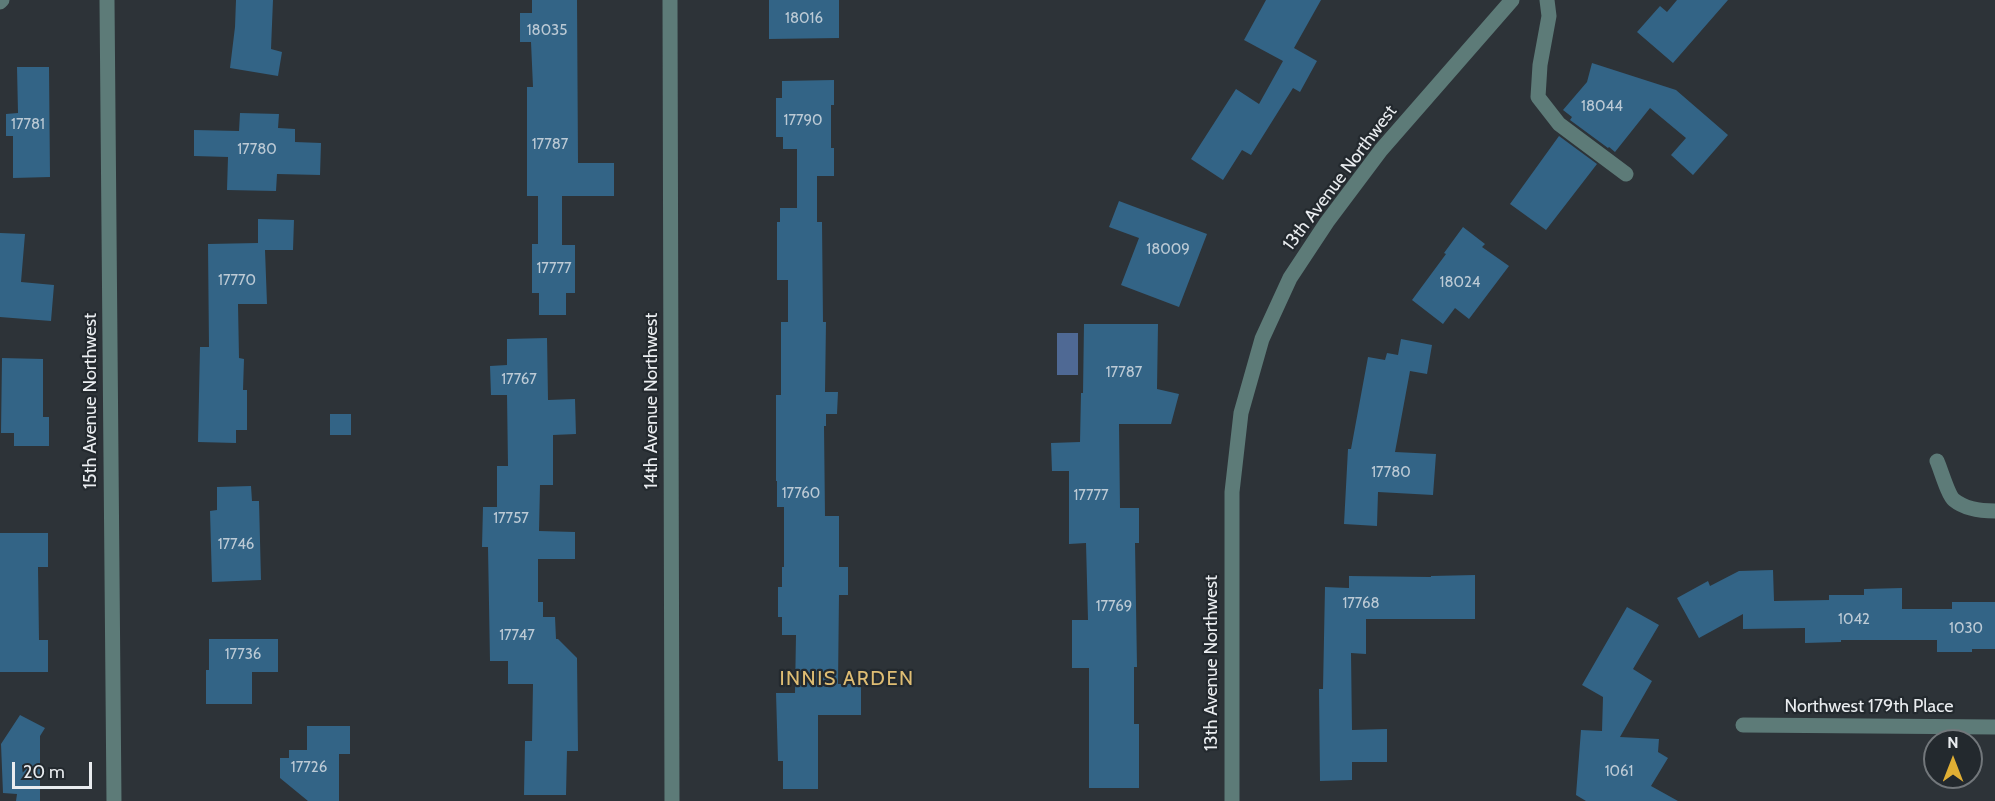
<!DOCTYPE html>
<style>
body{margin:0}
#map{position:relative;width:1995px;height:801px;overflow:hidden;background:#2d3338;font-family:Cabin,sans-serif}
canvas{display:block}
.north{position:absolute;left:1923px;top:729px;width:60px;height:60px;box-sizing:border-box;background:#23292e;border:2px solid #72777b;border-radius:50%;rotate:0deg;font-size:16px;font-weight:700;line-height:24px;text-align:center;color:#e9ecef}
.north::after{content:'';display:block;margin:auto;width:21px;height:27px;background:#e1af34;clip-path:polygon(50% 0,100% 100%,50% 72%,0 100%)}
.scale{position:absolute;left:12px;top:762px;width:80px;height:27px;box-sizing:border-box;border:3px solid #e9ecef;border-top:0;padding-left:8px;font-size:18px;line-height:21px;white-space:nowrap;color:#e9ecef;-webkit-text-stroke:4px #23292e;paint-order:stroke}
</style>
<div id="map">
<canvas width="1995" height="801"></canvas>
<div class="north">N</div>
<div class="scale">20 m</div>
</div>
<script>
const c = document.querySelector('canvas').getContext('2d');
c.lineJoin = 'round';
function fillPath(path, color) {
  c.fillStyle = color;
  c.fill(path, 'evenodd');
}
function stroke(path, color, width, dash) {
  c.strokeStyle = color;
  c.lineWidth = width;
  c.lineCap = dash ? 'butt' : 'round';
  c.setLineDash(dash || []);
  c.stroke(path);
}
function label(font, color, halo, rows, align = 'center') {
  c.font = font + ' Cabin,sans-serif';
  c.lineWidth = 4.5;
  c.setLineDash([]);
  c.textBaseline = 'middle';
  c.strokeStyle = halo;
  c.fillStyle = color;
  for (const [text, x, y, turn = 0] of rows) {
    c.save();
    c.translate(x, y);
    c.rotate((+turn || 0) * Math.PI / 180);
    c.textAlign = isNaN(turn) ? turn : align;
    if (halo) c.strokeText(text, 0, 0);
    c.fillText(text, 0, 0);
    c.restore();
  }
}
fillPath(new Path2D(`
 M 1057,333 L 1078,333 L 1078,375 L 1057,375 Z`), '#4f6994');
fillPath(new Path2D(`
 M 236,0 L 273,0 L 271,49 L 282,52 L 278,76 L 230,68 L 235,27 Z
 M 532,0 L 577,0 L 578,163 L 614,163 L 614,196 L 562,196 L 562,245 L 575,245 L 575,293 L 566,293 L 566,315 L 539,315 L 539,293 L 532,293 L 532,244 L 538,244 L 538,196 L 527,196 L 527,87 L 533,87 L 531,42 L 520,42 L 520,13 L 532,13 Z
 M 769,0 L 839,0 L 839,38 L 769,39 Z
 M 1266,0 L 1321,0 L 1294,48 L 1317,61 L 1300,92 L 1293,88 L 1251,155 L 1242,150 L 1223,180 L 1191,159 L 1236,89 L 1259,104 L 1283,61 L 1244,40 Z
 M 1677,0 L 1728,0 L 1673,63 L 1637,32 L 1660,6 L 1667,12 Z
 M 1592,63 L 1676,90 L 1728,135 L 1693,175 L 1671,155 L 1686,138 L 1650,108 L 1615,152 L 1609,147 L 1608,148 L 1570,120 L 1572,117 L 1563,110 L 1587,82 Z
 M 17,67 L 49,67 L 50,177 L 13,178 L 13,136 L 6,136 L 6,114 L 18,113 Z
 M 834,80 L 834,105 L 831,105 L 831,148 L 834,148 L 834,176 L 817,176 L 817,222 L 822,222 L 823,322 L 826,322 L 825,392 L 838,392 L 837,414 L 826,414 L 826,426 L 824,426 L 825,516 L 839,516 L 839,567 L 848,567 L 848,595 L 839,595 L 838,684 L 861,684 L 861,715 L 818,715 L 818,789 L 783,789 L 783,761 L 778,761 L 776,693 L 795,693 L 796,635 L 782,635 L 782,617 L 778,617 L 778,587 L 782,587 L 782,567 L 784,567 L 784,507 L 777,507 L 777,481 L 776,481 L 776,395 L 781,395 L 781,322 L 788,322 L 788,280 L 777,280 L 777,222 L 780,222 L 780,208 L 797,208 L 797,149 L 783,149 L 783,137 L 776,137 L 776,98 L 782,98 L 782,81 Z
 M 240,113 L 279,114 L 278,128 L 295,129 L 295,142 L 321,143 L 320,175 L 277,174 L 276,191 L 227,190 L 228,157 L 194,156 L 194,130 L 239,131 Z
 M 1559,136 L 1597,164 L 1546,230 L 1510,204 Z
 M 1119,201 L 1207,234 L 1179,307 L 1121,285 L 1139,238 L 1109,227 Z
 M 258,219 L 294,220 L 293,250 L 265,250 L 267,304 L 238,304 L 239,358 L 244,359 L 243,390 L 247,390 L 247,430 L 236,430 L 236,443 L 198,442 L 200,347 L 209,347 L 208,244 L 258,243 Z
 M 1463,227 L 1485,244 L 1482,247 L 1509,266 L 1469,319 L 1455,308 L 1443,324 L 1412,300 L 1446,254 L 1444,253 Z
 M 0,233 L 25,234 L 21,282 L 54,285 L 51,321 L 0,317 Z
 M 1084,324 L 1158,324 L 1157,389 L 1179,394 L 1171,424 L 1119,424 L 1120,508 L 1139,508 L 1139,543 L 1135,543 L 1137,667 L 1134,667 L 1134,724 L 1139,724 L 1139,788 L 1089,788 L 1089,668 L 1072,668 L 1072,620 L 1088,620 L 1086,543 L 1069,544 L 1069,471 L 1052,471 L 1051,443 L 1080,442 L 1081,393 L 1083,393 Z
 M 547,338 L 548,400 L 575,399 L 576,434 L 553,435 L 553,485 L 540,485 L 539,531 L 575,532 L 575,559 L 538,559 L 538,602 L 543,602 L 543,617 L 555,617 L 556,639 L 558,639 L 577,658 L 578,751 L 567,751 L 566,795 L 524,795 L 525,741 L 532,741 L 533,684 L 508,684 L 508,661 L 490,661 L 488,547 L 482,547 L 483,507 L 497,507 L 497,466 L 508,466 L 507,395 L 491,395 L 490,366 L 507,365 L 507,339 Z
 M 1401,339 L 1432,345 L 1427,374 L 1410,371 L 1395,452 L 1436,454 L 1433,495 L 1378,492 L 1377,526 L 1344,524 L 1348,449 L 1351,449 L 1368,357 L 1385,360 L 1387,353 L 1398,355 Z
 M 2,358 L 43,359 L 43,417 L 49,417 L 49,446 L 14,446 L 14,433 L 1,433 Z
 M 330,414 L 351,414 L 351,435 L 330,435 Z
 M 251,486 L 252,501 L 259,501 L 261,580 L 212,582 L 210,511 L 217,510 L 217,487 Z
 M 0,533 L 48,533 L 48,567 L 38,567 L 39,640 L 48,640 L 48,672 L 0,672 Z
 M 1773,570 L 1774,601 L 1829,600 L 1829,595 L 1864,595 L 1864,589 L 1902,588 L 1902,609 L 1952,609 L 1952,602 L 1995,602 L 1995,649 L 1972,649 L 1972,652 L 1937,652 L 1937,640 L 1841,640 L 1841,642 L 1805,643 L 1805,628 L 1743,629 L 1743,614 L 1699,638 L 1677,598 L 1708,581 L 1710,586 L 1739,571 Z
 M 1475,575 L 1475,619 L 1366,619 L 1366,654 L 1351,653 L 1352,730 L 1387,729 L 1387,762 L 1352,762 L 1352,780 L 1320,781 L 1319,689 L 1323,689 L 1325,587 L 1349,588 L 1349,576 L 1431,577 L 1431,576 Z
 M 1627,607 L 1659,625 L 1633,669 L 1652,681 L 1620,737 L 1659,739 L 1658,752 L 1668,758 L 1651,786 L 1678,801 L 1586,801 L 1576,795 L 1581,730 L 1602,731 L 1603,697 L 1582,685 Z
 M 209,639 L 278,639 L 278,672 L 252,672 L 252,704 L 206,704 L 206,670 L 209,670 Z
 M 20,715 L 45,728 L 40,736 L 40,801 L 16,801 L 17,794 L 3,793 L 1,744 Z
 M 307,726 L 350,726 L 350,754 L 339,754 L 339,801 L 308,801 L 280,778 L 280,758 L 289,758 L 289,750 L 307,750 Z`), '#336486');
stroke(new Path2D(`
 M 107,0 L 114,801
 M 670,0 L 672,801
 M 1547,0 L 1549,16 L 1540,65 L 1538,97 L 1559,124 L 1626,174
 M 0,2 L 2,0
 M 1937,461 C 1941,470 1948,495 1954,500 C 1965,509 1982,511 1995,511
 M 1743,725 L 1995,727
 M 1232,801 L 1232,492 L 1241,413 L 1262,339 L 1290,278 L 1327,222 L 1381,150 L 1512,0`), '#5d7b78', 15);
label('15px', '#bccad5', null, [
 ["18016",804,19],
 ["18035",547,31],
 ["18044",1602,107],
 ["17790",803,121],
 ["17781",28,125],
 ["17787",550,145],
 ["17780",257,150],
 ["18009",1168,250],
 ["17777",554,269],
 ["17770",237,281],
 ["18024",1460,283],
 ["17787",1124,373],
 ["17767",519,380],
 ["17780",1391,473],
 ["17760",801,494],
 ["17777",1091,496],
 ["17757",511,519],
 ["17746",236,545],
 ["17768",1361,604],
 ["17769",1114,607],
 ["1042",1854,620],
 ["1030",1966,629],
 ["17747",517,636],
 ["17736",243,655],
 ["17726",309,768],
 ["1061",1619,772]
]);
label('18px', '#e9ecef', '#23292e', [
 ["13th Avenue Northwest",1340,178,-53],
 ["15th Avenue Northwest",91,401,-90],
 ["14th Avenue Northwest",652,401,-90],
 ["13th Avenue Northwest",1212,663,-90],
 ["Northwest 179th Place",1869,707]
]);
c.letterSpacing = '1.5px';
label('20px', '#dfbd73', '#23292e', [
 ["INNIS ARDEN",847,679]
]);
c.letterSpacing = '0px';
</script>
